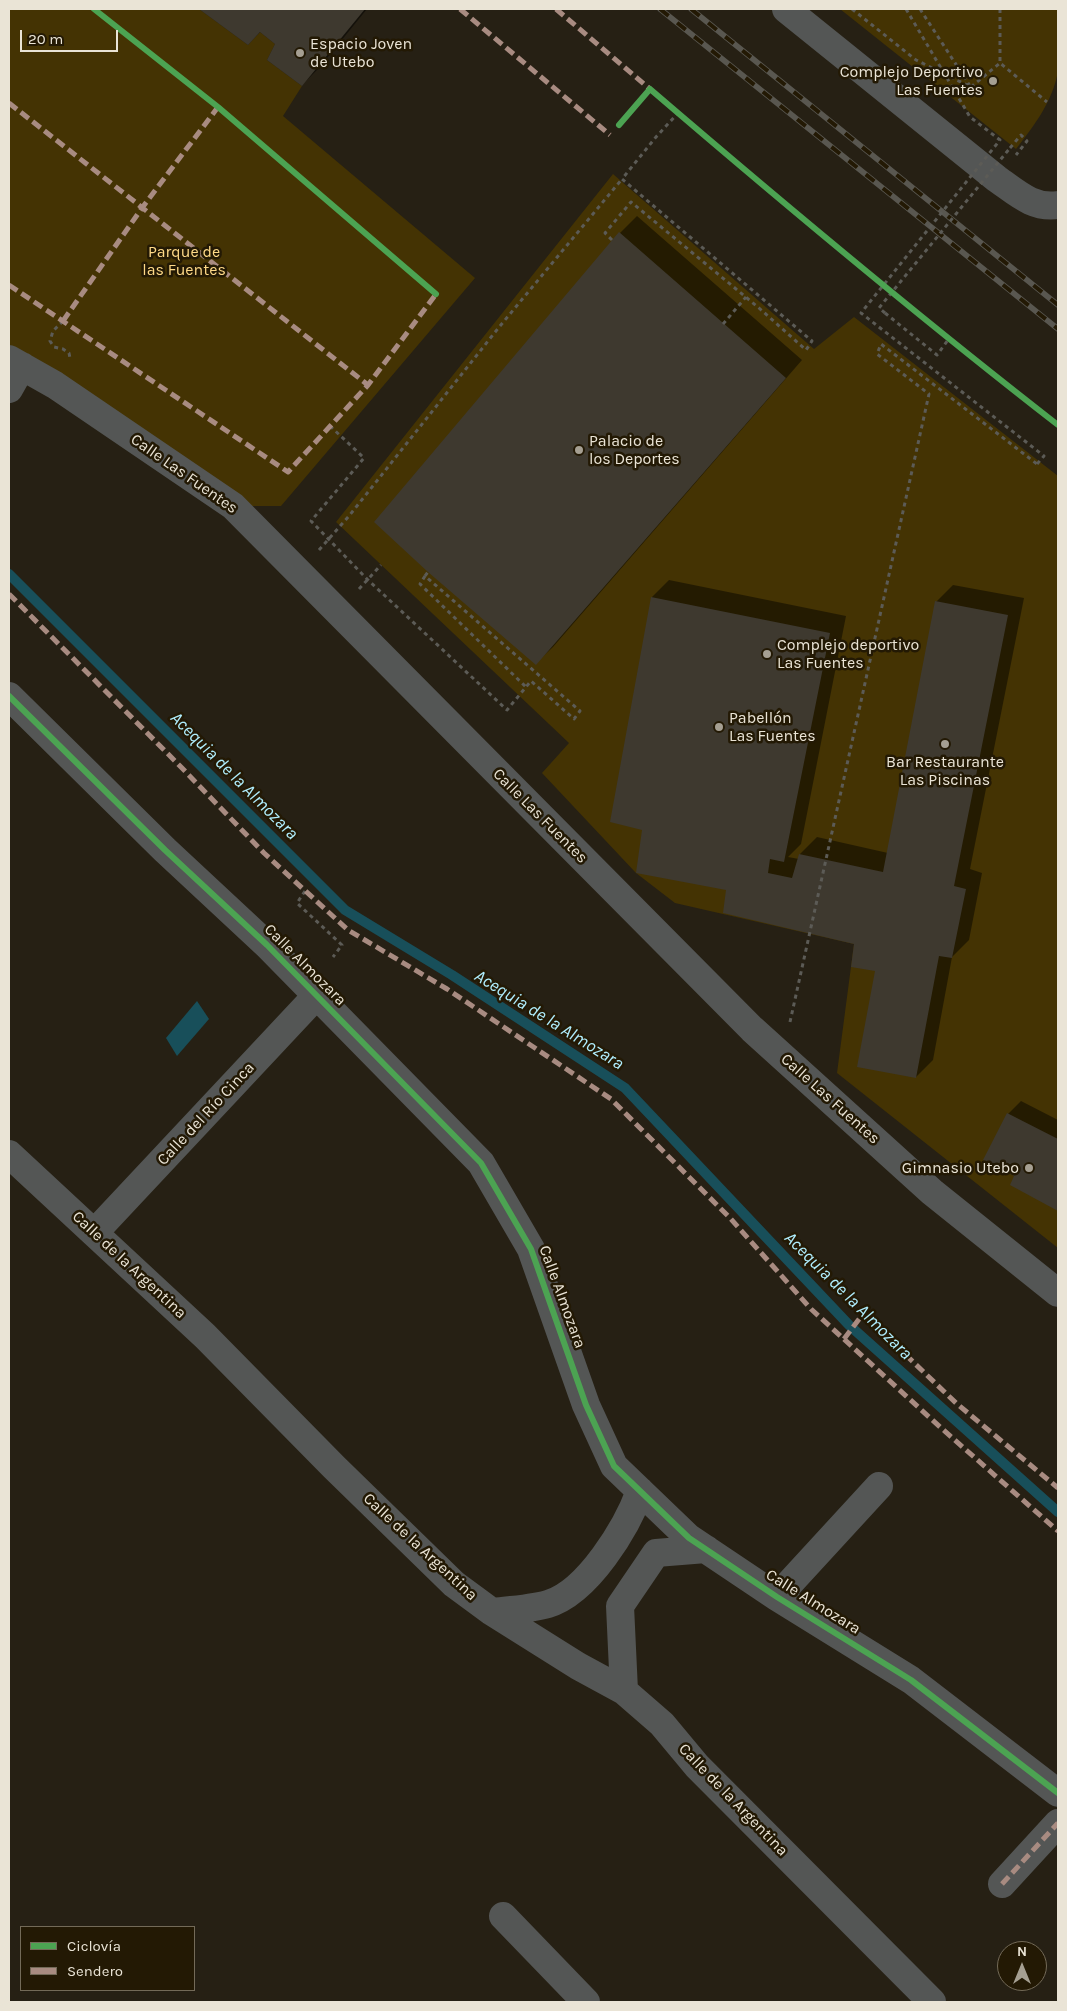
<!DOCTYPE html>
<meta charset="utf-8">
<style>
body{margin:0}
#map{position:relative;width:1067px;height:2011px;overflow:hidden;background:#262014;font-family:Karla,sans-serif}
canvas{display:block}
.frame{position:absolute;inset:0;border:10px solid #eae4d6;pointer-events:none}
.legend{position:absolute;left:20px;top:1926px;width:175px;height:65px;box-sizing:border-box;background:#231904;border:1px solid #736a58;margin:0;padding:6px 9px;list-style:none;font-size:15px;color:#eae4d6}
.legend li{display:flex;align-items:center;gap:10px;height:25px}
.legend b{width:25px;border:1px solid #736a58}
.north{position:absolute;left:997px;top:1941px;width:50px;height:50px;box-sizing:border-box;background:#231904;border:1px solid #736a58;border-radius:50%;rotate:0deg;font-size:14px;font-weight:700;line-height:20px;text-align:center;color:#eae4d6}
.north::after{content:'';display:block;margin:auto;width:18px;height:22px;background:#a59f92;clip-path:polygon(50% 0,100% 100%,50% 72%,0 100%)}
.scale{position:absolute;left:20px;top:30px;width:98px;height:22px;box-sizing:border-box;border:2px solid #eae4d6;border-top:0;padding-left:6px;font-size:15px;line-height:18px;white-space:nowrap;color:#eae4d6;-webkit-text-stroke:4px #231904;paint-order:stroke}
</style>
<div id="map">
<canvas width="1067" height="2011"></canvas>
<div class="frame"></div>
<ul class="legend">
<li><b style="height:6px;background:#4ca352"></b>Ciclovía</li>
<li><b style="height:6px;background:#a88b81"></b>Sendero</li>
</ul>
<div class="north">N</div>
<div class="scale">20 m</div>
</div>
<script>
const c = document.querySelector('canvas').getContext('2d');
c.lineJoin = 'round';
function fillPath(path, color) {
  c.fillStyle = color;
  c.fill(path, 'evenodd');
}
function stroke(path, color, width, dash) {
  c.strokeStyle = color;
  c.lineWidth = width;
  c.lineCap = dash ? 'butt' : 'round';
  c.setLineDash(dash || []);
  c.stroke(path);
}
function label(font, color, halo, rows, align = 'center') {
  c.font = font + ' Karla,sans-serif';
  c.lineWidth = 5;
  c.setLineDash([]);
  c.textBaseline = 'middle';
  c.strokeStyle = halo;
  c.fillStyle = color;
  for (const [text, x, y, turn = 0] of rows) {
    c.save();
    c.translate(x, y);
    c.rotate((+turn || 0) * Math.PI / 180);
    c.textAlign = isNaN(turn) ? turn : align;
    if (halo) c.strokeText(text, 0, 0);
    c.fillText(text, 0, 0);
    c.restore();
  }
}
fillPath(new Path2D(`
 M 9,9 L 199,9 L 248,45 L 260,32 L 275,44 L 267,60 L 302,86 L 283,116 L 475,278 L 281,506 L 233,506 L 9,359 Z
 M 840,9 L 1058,9 C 1058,29 1061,51 1058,71 C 1053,101 1034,126 1016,149 Z
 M 613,174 L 814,349 L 854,317 L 1058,476 L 1058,1248 L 837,1073 L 854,944 L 675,903 L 636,873 L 542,773 L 569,743 L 336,522 Z`), '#443303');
fillPath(new Path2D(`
 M 197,1001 L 209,1019 L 177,1056 L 166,1038 Z`), '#184f5a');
fillPath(new Path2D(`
 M 201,9 L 367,9 L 319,68 L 302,85 L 277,44 L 261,31 L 248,44 Z
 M 637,216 L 802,360 L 553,647 L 536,663 L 620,233 Z
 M 669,580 L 846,616 L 801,844 L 788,857 L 799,859 L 800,854 L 817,837 L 888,853 L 936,602 L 953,585 L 1024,598 L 970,869 L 982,873 L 969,940 L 952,957 L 933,1060 L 916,1077 L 876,971 L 856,943 L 727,889 L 644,829 L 652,597 Z
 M 1021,1101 L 1058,1120 L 1058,1209 L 1012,1185 L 1016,1176 L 1008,1114 Z`), '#0007');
stroke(new Path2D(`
 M 9,574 L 345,910 L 452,975 L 625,1088 L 849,1325 L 1058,1512`), '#184f5a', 10);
fillPath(new Path2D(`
 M 199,9 L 365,9 L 302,86 L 267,60 L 275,44 L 260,32 L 248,45 Z
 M 619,232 L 786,378 L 536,665 L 428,572 L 374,522 Z
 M 651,597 L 830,633 L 784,862 L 770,859 L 768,873 L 792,878 L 799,854 L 883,872 L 935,601 L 1008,615 L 954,886 L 966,889 L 952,958 L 939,956 L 916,1078 L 857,1067 L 875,971 L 851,967 L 854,944 L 723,913 L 726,890 L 636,873 L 642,830 L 610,822 Z
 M 1007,1113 L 1058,1139 L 1058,1211 L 1010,1185 L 1014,1176 L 983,1160 Z`), '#3e392f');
stroke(new Path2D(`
 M 852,9 L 916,60 L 971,87
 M 920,9 L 970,86
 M 1000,9 L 1000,63 L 1047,102
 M 971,87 L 1000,63
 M 1010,148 L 1021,135 L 1027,141 L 1016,155
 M 612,240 L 605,233 L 631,202 L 759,308 L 806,350 L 812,341 L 622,179 L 656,137 L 678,113
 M 885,313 L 937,355 L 948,340
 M 63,321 L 53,331 L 50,341 L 54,347 L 63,349 L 69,353 L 70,358
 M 723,324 L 746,297
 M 330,426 L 364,458 L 311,521 L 367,579 L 507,710 L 531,681 L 574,719 L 580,711 L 425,576 L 428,572
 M 319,550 L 349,516 L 500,326 L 622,179
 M 425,576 L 420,584 L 526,687
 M 359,589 L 381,565
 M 305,891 L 297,903 L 342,945 L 333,957
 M 790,1022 L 929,394 L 877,354 L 881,344 L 1037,464`), '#5c5b56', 3, [4, 4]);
stroke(new Path2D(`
 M 786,9 L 997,179 C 1016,192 1033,209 1058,205
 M 9,359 L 55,385 L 233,506 L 752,1029 L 932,1192 L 1058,1293
 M 9,389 L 22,366
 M 9,696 L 165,850 L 267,945 L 481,1163 L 531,1249 L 586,1405 L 614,1466 L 689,1538 L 777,1597 L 911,1680 L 1058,1793
 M 9,1154 L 205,1336 L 334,1467 L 454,1584 L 492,1612 L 578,1666 L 624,1691 L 662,1724 L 697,1766 L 932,2002
 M 95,1232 L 317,995
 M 777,1597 L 879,1486
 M 492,1612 C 510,1610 530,1609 548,1604 C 588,1592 627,1527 640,1491
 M 624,1691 L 620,1606 L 656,1553 L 706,1549
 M 1002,1884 L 1058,1823
 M 503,1916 L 586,2002`), '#545655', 28);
const rail = new Path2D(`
 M 660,9 L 1058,329
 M 691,9 L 1058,305`);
stroke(rail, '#595750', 5.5);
stroke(rail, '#231904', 4, [11]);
stroke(new Path2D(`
 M 906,9 L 970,117 L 1000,140 L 861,313 L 1044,456 L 1037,464
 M 885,313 L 879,308 L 1010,148`), '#5c5b56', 3, [4, 4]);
stroke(new Path2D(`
 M 460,9 L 610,135
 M 556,9 L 650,89
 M 9,103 L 368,385
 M 9,285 L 288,472 L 368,385 L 436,294 L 434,292
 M 63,321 L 142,208 L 218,107
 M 9,594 L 181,767 L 264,853 L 348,930 L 447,989 L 611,1099 L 730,1218 L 811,1309 L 940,1427 L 1058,1531
 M 844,1339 L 863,1314 L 956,1403 L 1058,1488
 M 1002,1884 L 1058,1823`), '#a88b81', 5, [10, 5]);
stroke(new Path2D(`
 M 94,9 L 218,107 L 436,294
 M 619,125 L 650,89 C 784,204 919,317 1058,425
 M 9,696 L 165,850 L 267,945 L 481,1163 L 531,1249 L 586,1405 L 614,1466 L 689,1538 L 777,1597 L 911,1680 L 1058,1793`), '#4ca352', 6);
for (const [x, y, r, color] of [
 [300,53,5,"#a59f92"],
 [993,81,5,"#a59f92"],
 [579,450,5,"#a59f92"],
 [767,654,5,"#a59f92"],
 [719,727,5,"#a59f92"],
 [945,744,5,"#a59f92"],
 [1029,1168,5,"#a59f92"]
]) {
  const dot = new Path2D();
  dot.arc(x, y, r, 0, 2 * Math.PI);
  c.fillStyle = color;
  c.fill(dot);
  stroke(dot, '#231904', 2);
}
label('16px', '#eae4d6', '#231904', [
 ["Espacio Joven",310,44],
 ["de Utebo",310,62],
 ["Complejo Deportivo",983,72,"right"],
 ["Las Fuentes",983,90,"right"],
 ["Palacio de",589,441],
 ["los Deportes",589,459],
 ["Complejo deportivo",777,645],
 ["Las Fuentes",777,663],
 ["Pabellón",729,718],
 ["Las Fuentes",729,736],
 ["Bar Restaurante",945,762,"center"],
 ["Las Piscinas",945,780,"center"],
 ["Gimnasio Utebo",1019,1168,"right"]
], 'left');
label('16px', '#fed987', '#231904', [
 ["Parque de",184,252],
 ["las Fuentes",184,270]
]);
label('16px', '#eae4d6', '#231904', [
 ["Calle Las Fuentes",184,474,35],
 ["Calle Las Fuentes",540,816,45],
 ["Calle Almozara",305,965,45],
 ["Calle Las Fuentes",830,1099,42],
 ["Calle del Río Cinca",206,1114,-47],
 ["Calle de la Argentina",129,1265,43],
 ["Calle Almozara",562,1297,70],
 ["Calle de la Argentina",420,1547,43],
 ["Calle Almozara",813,1602,32],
 ["Calle de la Argentina",733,1800,46]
]);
label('italic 18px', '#b0eefe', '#231904', [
 ["Acequia de la Almozara",234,776,45],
 ["Acequia de la Almozara",549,1020,32],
 ["Acequia de la Almozara",848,1296,45]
]);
</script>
